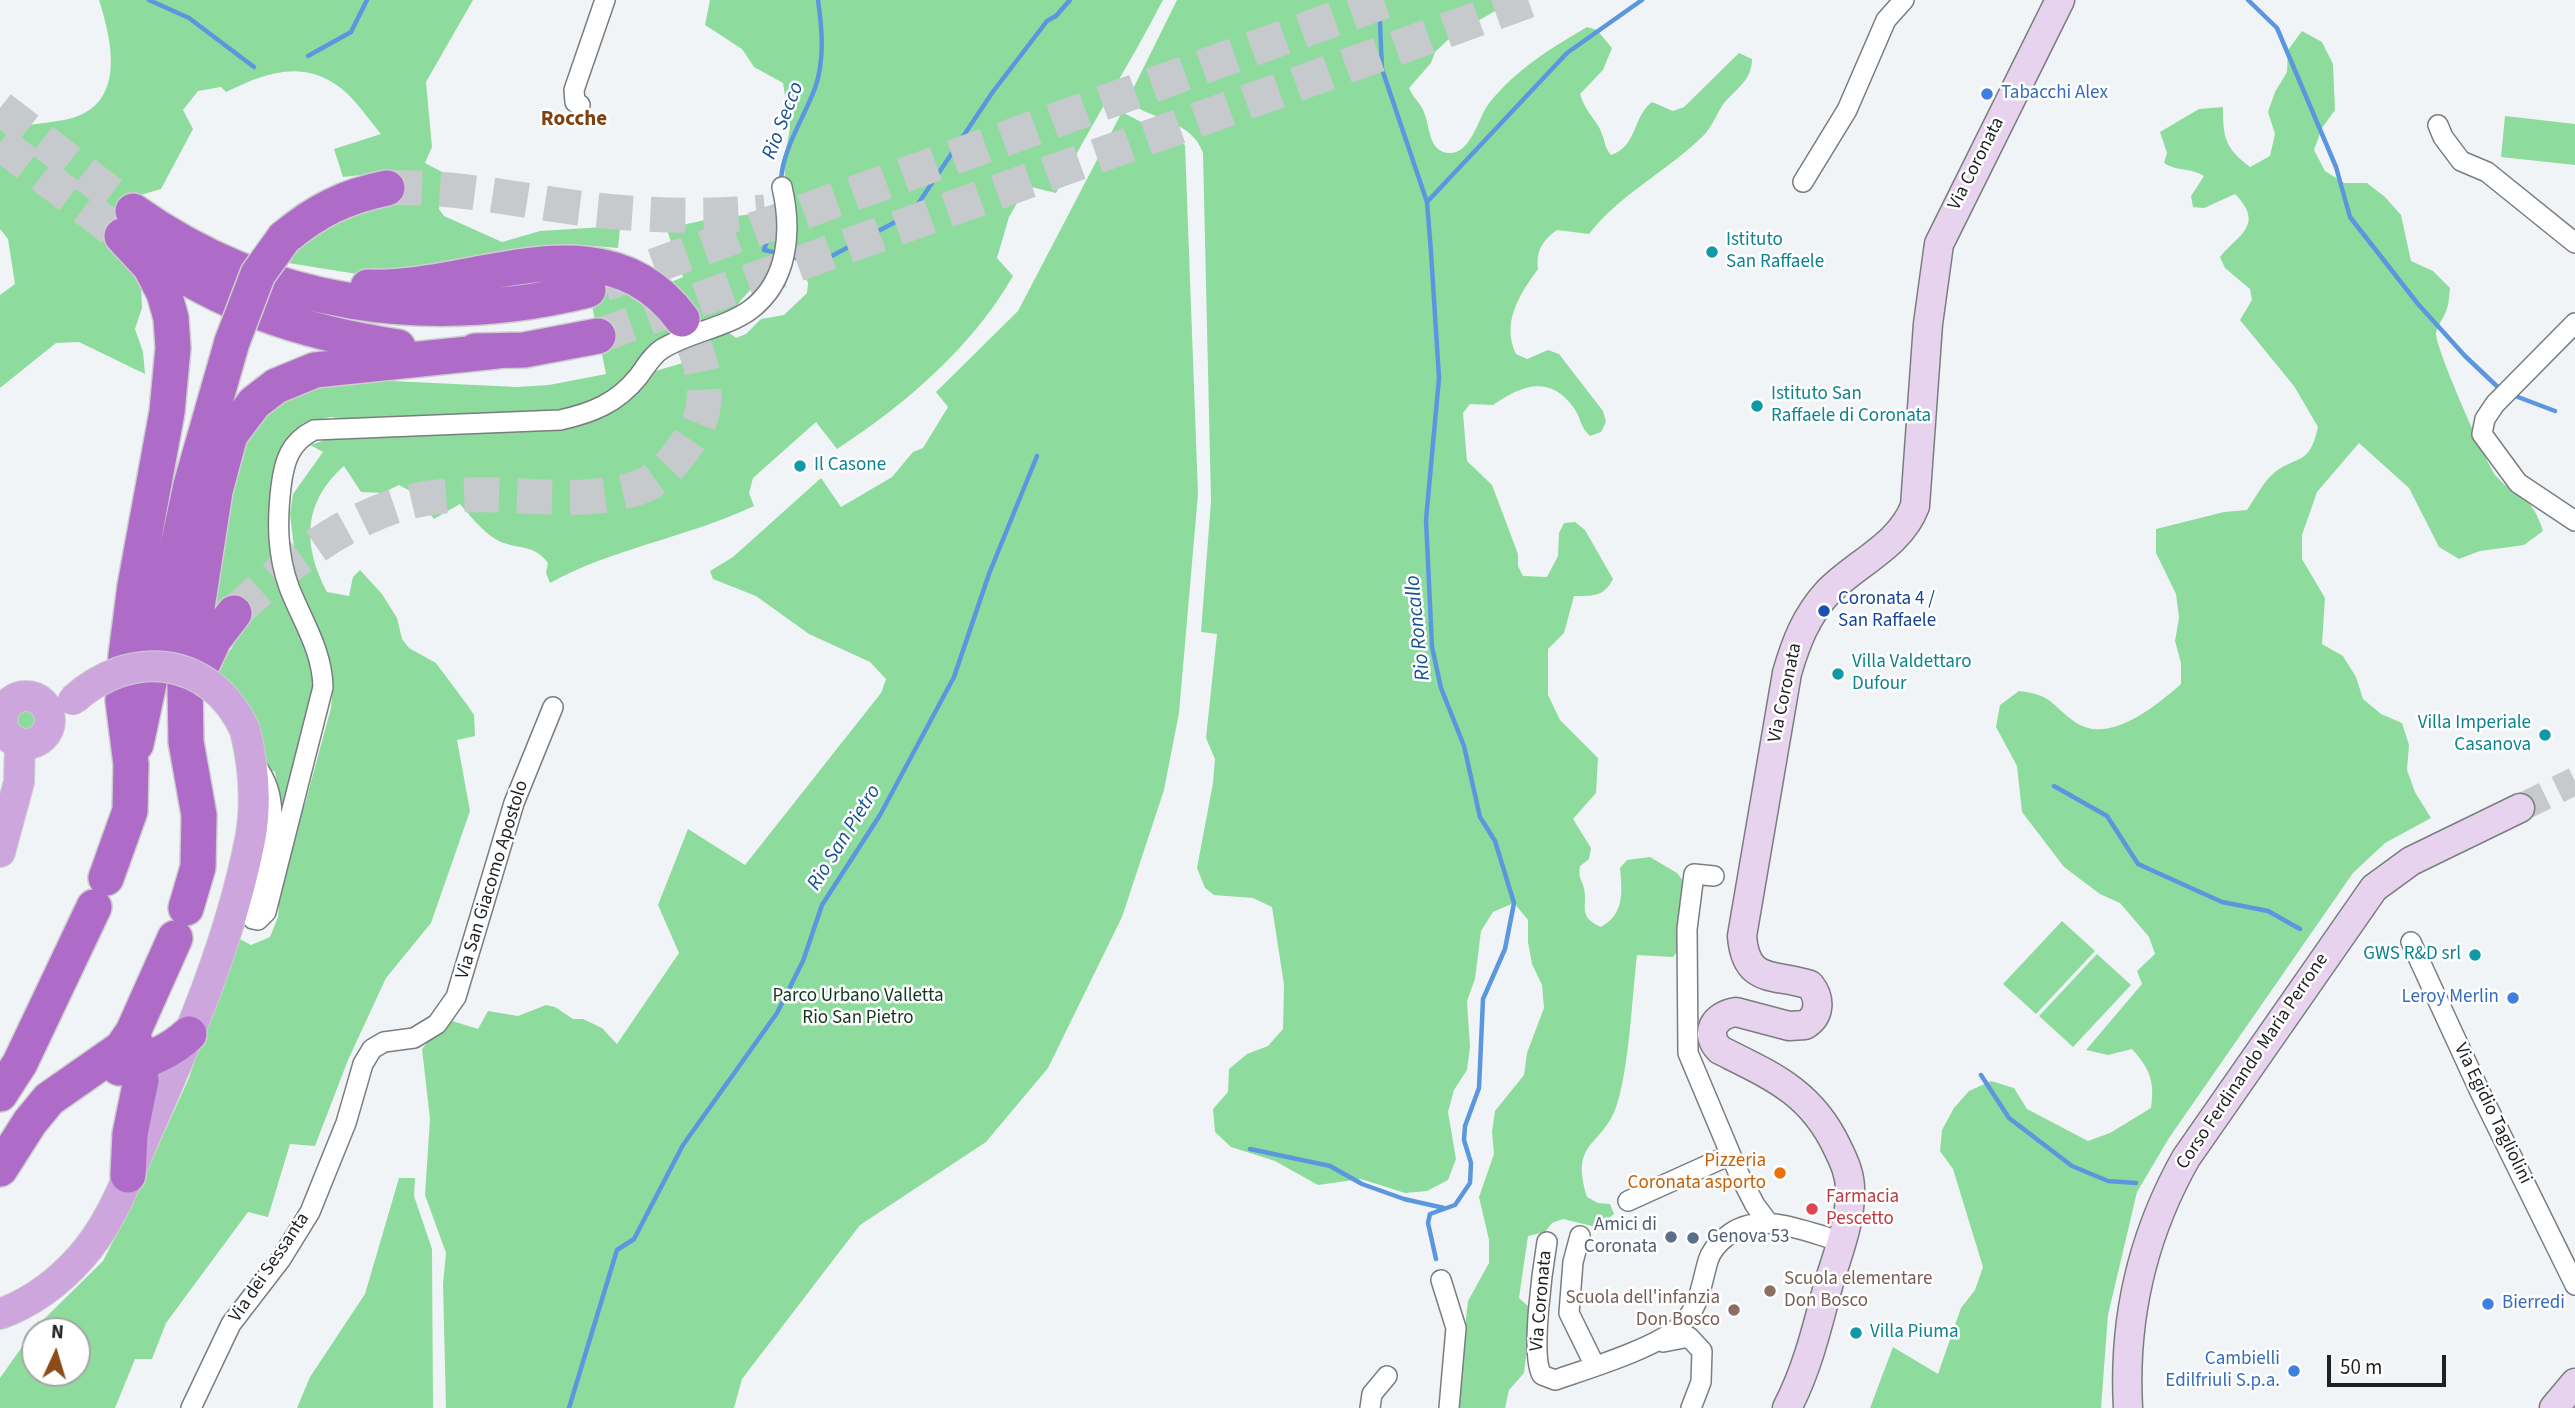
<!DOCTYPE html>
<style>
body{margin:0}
#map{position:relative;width:2575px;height:1408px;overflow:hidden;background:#f1f4f7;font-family:"Source Sans 3",sans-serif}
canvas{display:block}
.north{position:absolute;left:21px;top:1317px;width:70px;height:70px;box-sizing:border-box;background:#fff;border:2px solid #a5a6a6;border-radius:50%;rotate:4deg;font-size:19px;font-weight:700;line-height:28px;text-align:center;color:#1f2021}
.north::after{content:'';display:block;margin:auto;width:24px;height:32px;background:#8c4b18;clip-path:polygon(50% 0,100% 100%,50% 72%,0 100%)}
.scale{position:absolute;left:2327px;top:1355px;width:119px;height:32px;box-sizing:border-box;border:4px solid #1f2021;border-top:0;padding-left:9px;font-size:21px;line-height:24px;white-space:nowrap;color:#1f2021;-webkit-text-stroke:5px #fff;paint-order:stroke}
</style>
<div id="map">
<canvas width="2575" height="1408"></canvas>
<div class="north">N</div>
<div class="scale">50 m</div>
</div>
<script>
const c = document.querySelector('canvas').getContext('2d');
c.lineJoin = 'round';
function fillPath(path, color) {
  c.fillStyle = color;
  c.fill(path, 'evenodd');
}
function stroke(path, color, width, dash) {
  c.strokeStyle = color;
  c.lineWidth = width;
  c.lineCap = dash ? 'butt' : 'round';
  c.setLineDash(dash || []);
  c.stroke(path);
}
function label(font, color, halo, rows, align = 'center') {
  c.font = font + ' "Source Sans 3",sans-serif';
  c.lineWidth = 5;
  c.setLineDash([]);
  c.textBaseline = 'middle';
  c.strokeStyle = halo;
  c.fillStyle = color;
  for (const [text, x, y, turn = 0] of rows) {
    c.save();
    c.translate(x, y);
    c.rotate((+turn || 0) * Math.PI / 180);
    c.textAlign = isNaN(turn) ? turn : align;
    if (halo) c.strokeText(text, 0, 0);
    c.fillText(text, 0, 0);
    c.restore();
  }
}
fillPath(new Path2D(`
 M 99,0 L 473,0 L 426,82 L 432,147 L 425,163 L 444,173 L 439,209 L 444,216 L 502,242 L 540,231 L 604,227 L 613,217 L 621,219 L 618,248 L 567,244 L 398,275 L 357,274 L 276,261 L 380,173 L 343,177 L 334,149 L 381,134 C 369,120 356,100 342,89 C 303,58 265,73 226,92 L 221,87 L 198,91 L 183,110 L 193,129 L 161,189 L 137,196 L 107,248 L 126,264 L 141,286 L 142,308 L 135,329 L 143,352 L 145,374 L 79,342 L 56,343 L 0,388 L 0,295 L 15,284 L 8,239 L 0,229 L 0,129 C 21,125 43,124 64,120 C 127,108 113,44 99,0 Z
 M 710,0 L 1163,0 C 1129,66 1089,127 1056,193 L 1027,186 L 1009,217 L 997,258 L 1013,276 C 973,346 905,405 837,449 L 816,422 L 753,478 L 749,493 L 754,506 C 689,537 613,548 550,583 L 546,573 L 548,563 C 534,543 515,550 497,540 C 482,531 471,517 460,504 L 434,519 L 412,492 L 399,485 L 382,493 L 361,492 L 344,466 C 303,502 302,545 327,592 L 349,596 L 353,577 L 360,570 L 382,594 L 397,618 L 402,639 L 409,648 L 436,663 L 468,706 L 474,715 L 475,736 L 457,740 L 470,811 L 431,923 L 386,978 L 348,1060 L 315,1146 L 290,1144 L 268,1217 L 248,1212 L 166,1323 L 152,1359 L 135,1359 L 115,1408 L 0,1408 L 0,1378 L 36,1327 L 103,1261 L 131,1206 L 189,1078 L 236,937 L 251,945 L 270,937 L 278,917 L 283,851 L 305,804 L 331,708 L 333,685 L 330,660 L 298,582 L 290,514 L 293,494 L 323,452 L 310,445 L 378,423 L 330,417 L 302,424 L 287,440 L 274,490 L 316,673 C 313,720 297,763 281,807 L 275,772 L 263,765 L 212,673 L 232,648 L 242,615 L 210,616 L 242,448 L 279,398 L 349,379 L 517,387 L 549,385 L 606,374 L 587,281 C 630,290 644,304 674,334 L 652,372 L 703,357 L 700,338 L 659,287 L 683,277 L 667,230 C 708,216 737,217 778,211 L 777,266 C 756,286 731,301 728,332 L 736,338 L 746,334 L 761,319 L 784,315 L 807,293 L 808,283 L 794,254 L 785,178 L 784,161 L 790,128 L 783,83 L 754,67 L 742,49 L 705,25 ZM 35,1331 L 77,1331 L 77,1373 L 35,1373 Z
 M 1177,0 L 1514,0 L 1452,36 L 1435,52 L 1431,63 L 1409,88 C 1413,98 1422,104 1425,115 C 1430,128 1429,151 1448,153 C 1472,155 1478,116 1490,102 C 1517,69 1551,48 1587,27 L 1597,30 L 1612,48 L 1603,70 L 1580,94 C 1585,112 1598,121 1602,134 C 1606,144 1604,146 1611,155 C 1638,146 1632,117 1652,102 L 1673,111 L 1684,107 L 1739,53 L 1752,59 C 1752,80 1737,88 1724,103 C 1717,113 1713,125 1704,135 C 1668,171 1620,194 1589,234 L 1557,230 C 1542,241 1536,251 1538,269 C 1520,294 1501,322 1516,354 L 1527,359 L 1548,350 L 1559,354 L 1603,411 L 1606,422 L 1601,432 L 1590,436 C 1580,427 1581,418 1574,408 C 1550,374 1521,385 1493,405 L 1470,404 L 1463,413 L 1467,461 L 1492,485 L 1518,554 L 1518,566 L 1523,576 L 1547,577 L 1558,556 L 1559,533 L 1564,523 L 1575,522 L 1585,530 L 1613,579 C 1604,597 1593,596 1574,596 L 1564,633 L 1548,649 L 1548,695 L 1560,720 L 1598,758 L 1596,793 L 1573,819 L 1591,848 L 1589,859 L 1580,866 C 1578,877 1581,878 1584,888 C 1588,907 1577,916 1601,927 C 1625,913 1622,892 1620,868 L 1627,860 L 1650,857 L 1677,873 L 1684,882 L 1680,948 L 1673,957 L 1637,955 C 1632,996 1629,1074 1615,1110 C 1600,1147 1570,1142 1587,1197 L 1598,1203 L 1610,1204 L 1614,1214 L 1596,1227 L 1563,1219 L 1552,1223 L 1545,1232 L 1528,1236 L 1519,1298 L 1528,1306 L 1531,1318 L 1524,1373 L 1509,1390 L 1505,1408 L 1456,1408 L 1468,1301 L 1489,1263 L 1489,1240 L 1479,1197 L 1494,1154 L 1492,1132 L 1495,1111 L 1524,1075 L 1527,1053 L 1544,1008 L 1542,985 L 1532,964 L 1528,942 L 1528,920 L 1514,903 L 1493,912 L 1481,931 L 1475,979 L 1467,1001 L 1470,1047 L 1467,1070 L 1454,1090 L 1448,1112 L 1456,1159 L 1448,1180 L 1427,1191 L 1405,1193 L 1361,1179 L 1318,1185 L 1275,1161 L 1231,1147 L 1215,1132 L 1213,1109 L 1228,1092 L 1229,1069 L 1247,1054 L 1268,1046 L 1283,1029 L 1284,985 L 1272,907 L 1253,898 L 1214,895 L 1205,888 L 1197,868 L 1213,783 L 1215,759 L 1206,738 L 1217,634 L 1201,632 L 1211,501 L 1203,153 C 1192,120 1153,121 1127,101 Z
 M 2302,31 L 2322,42 L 2333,64 L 2335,110 L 2322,128 L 2314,150 L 2325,171 L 2344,183 L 2367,183 L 2385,197 L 2401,215 L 2411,261 L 2433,271 L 2450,288 C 2449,297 2449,306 2445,314 C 2442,320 2437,327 2436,333 C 2435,347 2486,463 2496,476 C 2518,501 2531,492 2543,531 L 2524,545 L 2480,551 L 2459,559 L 2439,547 L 2409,488 L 2359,443 L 2317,492 L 2302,535 L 2302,559 L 2325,598 L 2322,644 L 2343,656 L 2356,677 L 2363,699 L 2381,714 L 2402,723 L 2409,745 L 2407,770 L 2415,792 L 2431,818 L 2385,843 L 2353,873 L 2169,1138 L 2137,1192 L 2108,1315 L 2101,1408 L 1870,1408 L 1893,1347 L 1938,1374 L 1961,1308 L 1975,1290 L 1983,1267 L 1953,1169 L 1940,1151 L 1942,1130 L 1954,1108 L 1969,1091 L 1991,1081 L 2014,1088 L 2027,1109 L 2088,1141 L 2110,1133 L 2151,1108 C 2155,1082 2150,1069 2132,1049 L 2108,1055 L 2086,1050 L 2142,984 L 2137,971 L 2155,954 L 2149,937 L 2120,903 L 2100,894 L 2064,867 L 2022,812 L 2017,766 L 1996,727 L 2000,705 L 2019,691 C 2053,695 2050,704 2075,722 C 2109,746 2157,705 2181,684 L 2181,663 L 2175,641 L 2179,618 L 2176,594 L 2156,553 L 2156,529 L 2224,512 L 2247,510 C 2255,499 2263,482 2274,473 C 2298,454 2309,467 2318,427 L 2294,386 L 2240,320 L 2252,300 L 2250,289 L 2225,268 L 2220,257 C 2239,234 2265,225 2235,194 L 2204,208 L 2193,207 L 2191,196 L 2204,176 C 2190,167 2177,172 2164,163 L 2167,153 L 2160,132 L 2199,109 L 2223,107 C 2223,138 2225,148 2250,167 L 2270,156 L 2275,134 L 2268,112 L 2275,92 L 2287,72 L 2288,50 Z
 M 1122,112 L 1185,145 L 1198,494 L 1179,713 L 1164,790 L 1122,917 L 1048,1068 L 986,1142 L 860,1225 L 742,1379 L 734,1408 L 446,1408 L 443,1284 L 446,1253 L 425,1195 L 430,1119 L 422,1049 L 446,1019 L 478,1029 L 488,1011 L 518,1016 L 546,1005 L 555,1007 L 573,1019 L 583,1019 L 602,1028 L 617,1044 L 679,953 L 658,905 L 688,829 L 745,865 L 881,693 L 886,679 L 870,662 L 809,634 L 756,596 L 713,579 L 710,571 L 733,557 L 821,478 L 841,507 L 892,477 L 913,452 L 923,448 L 948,407 L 936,392 L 1018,311 Z
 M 2505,116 L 2575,124 L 2575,165 L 2501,157 Z
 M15 719a12 12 0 1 1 24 0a12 12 0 1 1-24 0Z
 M 2062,921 L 2095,951 L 2036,1014 L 2003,984 Z
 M 2097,954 L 2131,985 L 2073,1047 L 2039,1016 Z
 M 399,1178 L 415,1178 L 414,1196 L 432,1249 L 433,1408 L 297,1408 L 310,1377 L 365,1294 Z`), '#8ddc9d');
stroke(new Path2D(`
 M 149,0 L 189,18 L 254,67
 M 1379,0 L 1382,69 L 1427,202 L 1431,252 L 1439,378 L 1426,520 L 1432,647 L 1441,688 L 1464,746 L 1480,817 L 1495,841 L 1514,903 L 1505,949 L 1483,999 L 1479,1088 L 1465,1126 L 1464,1140 L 1471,1163 L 1470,1183 L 1455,1205 L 1430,1214 L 1428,1223 L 1436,1259
 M 2248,0 L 2277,28 L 2336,167 L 2350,217 L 2418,304 L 2465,356 L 2502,391
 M 308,56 L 351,32 L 367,0
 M 781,180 C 783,148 804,118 815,88 C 825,60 822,28 818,0
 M 1427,202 L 1567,53 L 1642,0
 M 777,210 L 764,250 L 778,253
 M 790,256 L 815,265 L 912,213 L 992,93 L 1047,21 L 1056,16 L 1070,0
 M 2510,394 L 2555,411
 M 2054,786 L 2107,816 L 2138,864 L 2222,902 L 2268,911 L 2300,929
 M 1981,1075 L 2009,1118 L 2072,1166 L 2108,1181 L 2136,1183
 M 1250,1149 L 1330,1166 L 1362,1184 L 1404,1199 L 1444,1208
 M 569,1408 L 617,1250 L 634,1239 L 683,1145 L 777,1013 L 803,961 L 822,905 L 880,815 L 954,677 L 989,574 L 1037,456`), '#5b97df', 4.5);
stroke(new Path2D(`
 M 2520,808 L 2575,781`), '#c7cacc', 28, [28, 14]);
stroke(new Path2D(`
 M 0,108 L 133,211
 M 0,143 L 122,236
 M 387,188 C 462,185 532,204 605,211 C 657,216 713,217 765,212
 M 604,284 L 1387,0
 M 598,336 L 1530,0
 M 234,613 C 282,569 332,527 395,506 C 477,479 562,512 637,488 C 661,481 677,458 690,439 C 717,400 701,357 682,319`), '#c7cacc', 35, [35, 18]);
const street = new Path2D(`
 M 580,105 L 575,102 L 574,90 L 605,0
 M 2438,125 L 2443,137 L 2461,161 L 2487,172 L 2575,243
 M 1803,182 L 1847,110 L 1886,20 L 1904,0
 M 2575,323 L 2495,404 L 2485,419 L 2482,434 L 2518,483 L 2575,521
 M 256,766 C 289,809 262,861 250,908 L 253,919 L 258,920 L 266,912 L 323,687 C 322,649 302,621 289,587 C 277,554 277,521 281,487 C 284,461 290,442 314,430 L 560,420 C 592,413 617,403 638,377 C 645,368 652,355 662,349 C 689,332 725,328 750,310 C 789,281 792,230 782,187
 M 1714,876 L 1694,874 L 1687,929 L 1688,1053 L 1738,1172 L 1755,1205 L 1767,1221
 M 2411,942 L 2481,1094 L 2575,1285
 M 1628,1201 L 1730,1155
 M 1580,1236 L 1573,1262 L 1569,1313 L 1595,1366
 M 1547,1242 C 1543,1266 1530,1356 1542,1375 L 1555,1380 C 1587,1369 1660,1347 1682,1324 C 1700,1306 1701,1285 1708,1261 C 1711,1250 1718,1243 1727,1236 C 1760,1209 1805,1232 1843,1242
 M 1441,1280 L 1456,1328 L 1449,1408
 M 1663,1342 L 1689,1337 L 1702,1351 L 1701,1382 L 1691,1408
 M 191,1408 L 231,1324 L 281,1259 L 310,1212 L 346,1123 L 363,1064 L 372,1049 L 384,1042 L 414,1038 L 437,1024 L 456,997 L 514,803 L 553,707
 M 1370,1408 L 1372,1394 L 1387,1376`);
const secondary = new Path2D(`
 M 1787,1408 C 1807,1370 1817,1328 1828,1286 C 1837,1255 1850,1225 1850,1193 C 1851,1176 1844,1161 1837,1147 C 1811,1092 1772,1076 1720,1050 C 1703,1033 1715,1015 1736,1012 L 1789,1026 L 1805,1025 C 1820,1016 1821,999 1810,985 C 1774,973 1746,985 1742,936 L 1787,673 C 1796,642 1806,616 1828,592 C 1856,563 1900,546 1915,506 L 1928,324 L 1939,244 L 2060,0
 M 2128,1408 C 2123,1318 2142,1236 2186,1158 L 2374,888 L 2411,861 L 2520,808
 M 2554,1408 L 2575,1383`);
const primary = new Path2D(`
 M2 720a24 24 0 1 1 48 0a24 24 0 1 1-48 0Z
 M 0,852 L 19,782 L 20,743
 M 0,1314 C 33,1302 58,1283 81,1257 C 113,1221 129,1173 148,1130 C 189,1037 230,941 250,840 C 257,803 254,767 245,730`);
const highway = new Path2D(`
 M 133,211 C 268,307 430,329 588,290
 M 284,238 C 316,211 346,196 387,188
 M 143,250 C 224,306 300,332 398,347
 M 368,287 C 475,291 604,213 682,319
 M 475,351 L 524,350 L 598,336
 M 196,678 L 214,639 L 234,613
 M 136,744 L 191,485 L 232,342
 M 106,878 L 130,811 L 131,764 L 123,701 L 126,655 L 135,586 L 167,412 L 173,348 L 171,318 L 164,293 L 150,266 L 122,236
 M 186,908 L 198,867 L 199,815 L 186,742 L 185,685 L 215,491 L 230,435 L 254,403 L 276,386 L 315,370 L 497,351
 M 119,1068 C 145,1062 170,1052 189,1034
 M 0,1094 L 20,1063 L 94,907
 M 0,1169 L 30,1122 L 49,1099 L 122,1048 L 133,1032 L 175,938
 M 128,1175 L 130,1134 L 141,1080 L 133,1032`);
stroke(street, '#7a7d7f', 22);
stroke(secondary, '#7a7d7f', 31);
stroke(primary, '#cecece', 32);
stroke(highway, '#cecece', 38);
stroke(street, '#fff', 19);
stroke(secondary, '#e7d3ee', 28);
stroke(primary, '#cea6de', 30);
stroke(highway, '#ae6bc8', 35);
const primaryBridge = new Path2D(`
 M 73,700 C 131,647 211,656 245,730`);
const highwayBridge = new Path2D(`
 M 232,342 L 258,274 L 284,238`);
stroke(primaryBridge, '#cecece', 32, []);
stroke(highwayBridge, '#cecece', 38, []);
stroke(primaryBridge, '#cea6de', 30);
stroke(highwayBridge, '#ae6bc8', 35);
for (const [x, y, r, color] of [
 [1987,94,7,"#3f7fe0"],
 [1712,252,7,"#0f9aa8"],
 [1757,406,7,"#0f9aa8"],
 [800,466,7,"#0f9aa8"],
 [1824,611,7,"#1a4fb4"],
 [1838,674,7,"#0f9aa8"],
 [2545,735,7,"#0f9aa8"],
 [2475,955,7,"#0f9aa8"],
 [2513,998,7,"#3f7fe0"],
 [1780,1173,7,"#e8710a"],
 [1812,1209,7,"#e0444e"],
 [1671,1237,7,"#5c6f8a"],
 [1693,1238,7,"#5c6f8a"],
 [1770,1291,7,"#8d6e63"],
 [2488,1304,7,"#3f7fe0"],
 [1734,1310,7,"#8d6e63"],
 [1856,1333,7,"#0f9aa8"],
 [2294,1371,7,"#3f7fe0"]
]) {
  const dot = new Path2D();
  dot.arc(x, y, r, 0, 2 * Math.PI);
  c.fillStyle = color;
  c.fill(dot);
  stroke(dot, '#fff', 2.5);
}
label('19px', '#366cbe', '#fff', [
 ["Tabacchi Alex",2001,94],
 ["Leroy Merlin",2499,998,"right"],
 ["Bierredi",2502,1304],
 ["Cambielli",2280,1360,"right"],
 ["Edilfriuli S.p.a.",2280,1382,"right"]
], 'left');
label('19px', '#1f2021', '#fff', [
 ["Via Coronata",1977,164,-63],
 ["Via Coronata",1786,693,-78],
 ["Via San Giacomo Apostolo",493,880,-73],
 ["Corso Ferdinando Maria Perrone",2253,1062,-56],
 ["Via Egidio Tagliolini",2492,1114,64],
 ["Via dei Sessanta",270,1268,-56],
 ["Via Coronata",1542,1301,-85]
]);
label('19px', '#0d838f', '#fff', [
 ["Istituto",1726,241],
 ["San Raffaele",1726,263],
 ["Istituto San",1771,395],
 ["Raffaele di Coronata",1771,417],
 ["Il Casone",814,466],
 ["Villa Valdettaro",1852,663],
 ["Dufour",1852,685],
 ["Villa Imperiale",2531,724,"right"],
 ["Casanova",2531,746,"right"],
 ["GWS R&D srl",2461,955,"right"],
 ["Villa Piuma",1870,1333]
], 'left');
label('19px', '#164399', '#fff', [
 ["Coronata 4 /",1838,600],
 ["San Raffaele",1838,622]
], 'left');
label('19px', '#12361c', '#fff', [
 ["Parco Urbano Valletta",858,997],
 ["Rio San Pietro",858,1019]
]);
label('19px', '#c56008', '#fff', [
 ["Pizzeria",1766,1162],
 ["Coronata asporto",1766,1184]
], 'right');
label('19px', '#be3a42', '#fff', [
 ["Farmacia",1826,1198],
 ["Pescetto",1826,1220]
], 'left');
label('19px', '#4e5e75', '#fff', [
 ["Amici di",1657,1226],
 ["Coronata",1657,1248],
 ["Genova 53",1707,1238,"left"]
], 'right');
label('19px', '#785e54', '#fff', [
 ["Scuola elementare",1784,1280],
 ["Don Bosco",1784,1302],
 ["Scuola dell'infanzia",1720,1299,"right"],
 ["Don Bosco",1720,1321,"right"]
], 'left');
label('bold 21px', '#7d4214', '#fff', [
 ["Rocche",574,120]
]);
label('italic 21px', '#145193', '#fff', [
 ["Rio Secco",784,121,-69],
 ["Rio Roncallo",1419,628,-96],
 ["Rio San Pietro",845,838,-58]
]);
</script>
